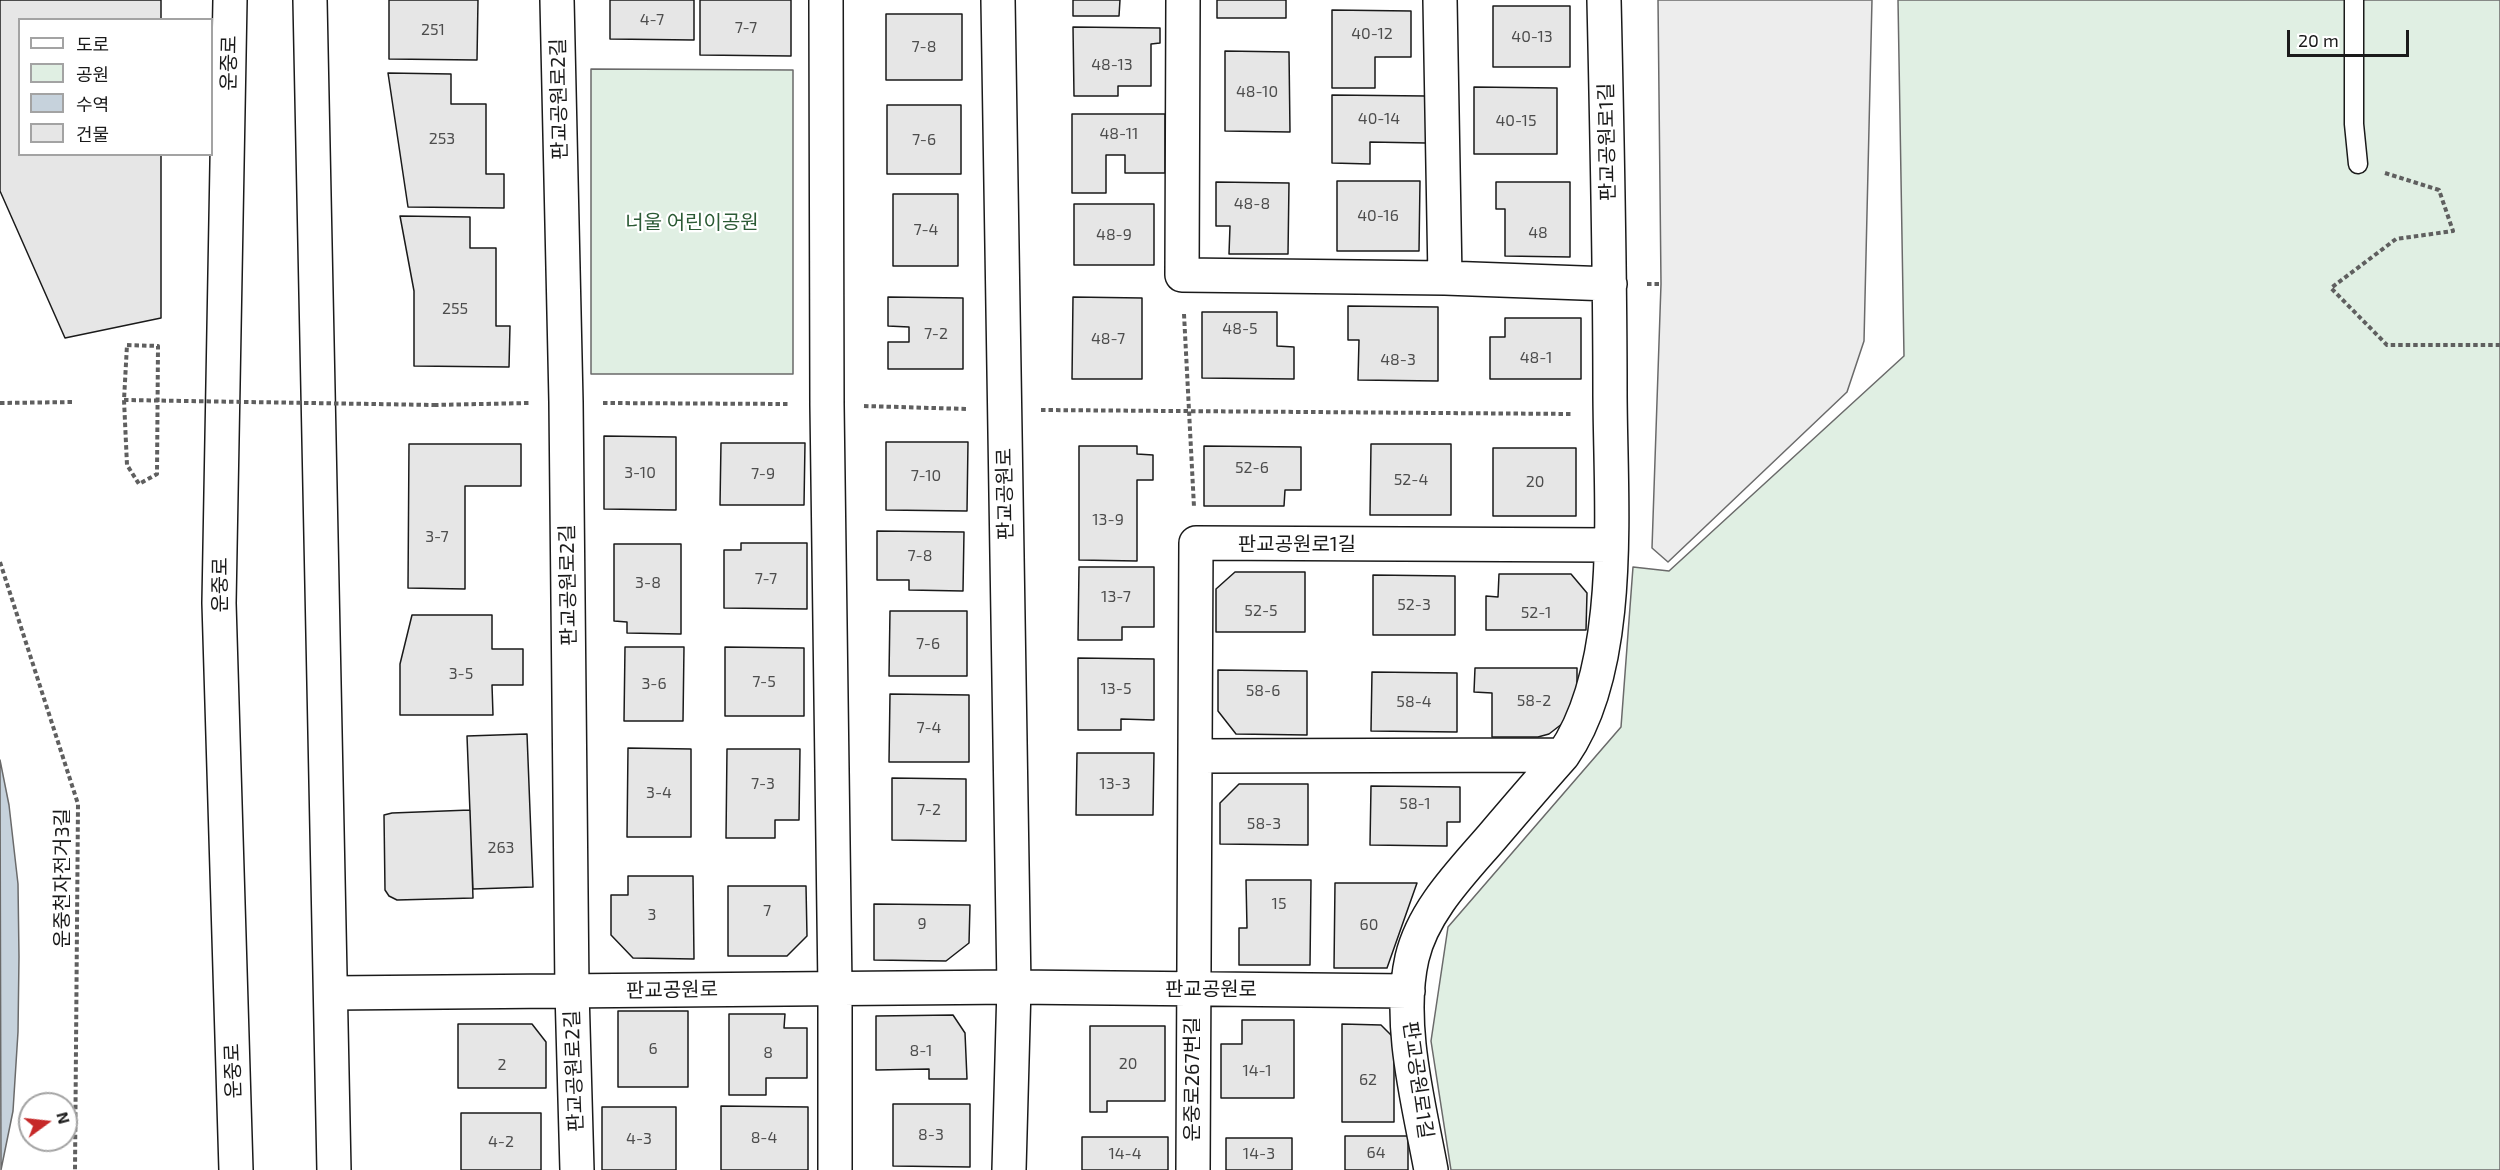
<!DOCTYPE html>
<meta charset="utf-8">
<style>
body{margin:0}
#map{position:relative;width:2500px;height:1170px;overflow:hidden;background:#fff;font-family:"Exo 2","Noto Sans KR",sans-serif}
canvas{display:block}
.legend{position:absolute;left:18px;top:18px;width:195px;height:138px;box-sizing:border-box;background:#fff;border:2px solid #a3a3a3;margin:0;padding:8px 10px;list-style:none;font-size:18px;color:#1a1a1a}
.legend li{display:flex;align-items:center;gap:12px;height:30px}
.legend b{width:30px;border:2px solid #a3a3a3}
.north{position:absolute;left:18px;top:1092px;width:60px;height:60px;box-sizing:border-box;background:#fff;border:2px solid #a3a3a3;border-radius:50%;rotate:75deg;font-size:16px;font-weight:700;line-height:24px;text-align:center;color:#1a1a1a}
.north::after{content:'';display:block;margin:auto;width:21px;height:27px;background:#c62828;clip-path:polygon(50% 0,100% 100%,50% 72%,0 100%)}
.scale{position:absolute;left:2287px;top:30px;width:122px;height:27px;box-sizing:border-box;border:3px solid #1a1a1a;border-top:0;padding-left:8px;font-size:18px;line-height:21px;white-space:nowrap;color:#1a1a1a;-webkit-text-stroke:4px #fff;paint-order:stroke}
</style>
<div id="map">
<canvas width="2500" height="1170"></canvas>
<ul class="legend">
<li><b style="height:8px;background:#fff"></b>도로</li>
<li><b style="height:16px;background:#e0efe3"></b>공원</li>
<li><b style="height:16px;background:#c6d2dc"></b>수역</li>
<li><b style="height:16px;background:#e6e6e6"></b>건물</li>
</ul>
<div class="north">N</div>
<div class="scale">20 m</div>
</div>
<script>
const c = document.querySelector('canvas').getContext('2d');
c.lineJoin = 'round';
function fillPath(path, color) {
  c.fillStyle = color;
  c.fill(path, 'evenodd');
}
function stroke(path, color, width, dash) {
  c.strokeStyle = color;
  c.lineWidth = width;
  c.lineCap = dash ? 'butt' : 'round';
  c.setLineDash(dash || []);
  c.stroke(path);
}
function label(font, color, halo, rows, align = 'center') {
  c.font = font + ' "Exo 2","Noto Sans KR",sans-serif';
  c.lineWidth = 4.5;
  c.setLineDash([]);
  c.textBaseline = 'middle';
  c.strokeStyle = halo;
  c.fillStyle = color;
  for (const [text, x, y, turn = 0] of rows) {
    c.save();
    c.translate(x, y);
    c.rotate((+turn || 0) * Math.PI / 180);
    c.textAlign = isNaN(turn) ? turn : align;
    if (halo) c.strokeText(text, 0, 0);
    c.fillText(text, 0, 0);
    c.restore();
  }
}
const green = new Path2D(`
 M 1898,0 L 2500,0 L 2500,1170 L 1451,1170 L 1431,1041 L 1448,927 L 1621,727 L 1633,567 L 1669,571 L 1904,356 Z
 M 591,69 L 793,70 L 793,374 L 591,374 Z`);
fillPath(green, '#e0efe3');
stroke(green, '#6a6a6a', 1.5);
const parking = new Path2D(`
 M 1658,0 L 1872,0 L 1864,341 L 1847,392 L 1668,562 L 1652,548 L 1661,284 Z`);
fillPath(parking, '#ededed');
stroke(parking, '#6a6a6a', 1.5);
const water = new Path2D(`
 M 0,760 L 9,805 L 18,884 L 19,957 L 18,1032 L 13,1111 L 1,1170 Z`);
fillPath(water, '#c6d2dc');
stroke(water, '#6a6a6a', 1.5);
const building = new Path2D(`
 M 0,0 L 161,0 L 161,20 L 20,20 L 20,154 L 161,154 L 161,318 L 65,338 L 0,191 Z
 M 389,0 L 478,0 L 477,60 L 389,59 Z
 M 610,0 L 694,0 L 694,40 L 610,39 Z
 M 700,0 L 791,0 L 791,56 L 700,55 Z
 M 1073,0 L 1120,0 L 1119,16 L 1073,16 Z
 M 1217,0 L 1286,0 L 1286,18 L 1217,18 Z
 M 1493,6 L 1570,6 L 1570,67 L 1493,67 Z
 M 1332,10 L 1411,11 L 1411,57 L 1375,57 L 1375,88 L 1332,88 Z
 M 886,14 L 962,14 L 962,80 L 886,80 Z
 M 1073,27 L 1160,28 L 1160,43 L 1151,44 L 1151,86 L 1118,86 L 1118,96 L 1074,96 Z
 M 1225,51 L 1289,52 L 1290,132 L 1225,131 Z
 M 388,73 L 451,74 L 451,104 L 486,104 L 486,174 L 504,174 L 504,208 L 408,207 Z
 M 1474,87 L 1557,88 L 1557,154 L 1474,154 Z
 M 1332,95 L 1426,96 L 1426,143 L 1370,142 L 1370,164 L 1332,163 Z
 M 887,105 L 961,105 L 961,174 L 887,174 Z
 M 1072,114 L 1165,114 L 1165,173 L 1125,173 L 1125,155 L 1106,155 L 1106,193 L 1072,193 Z
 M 1337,181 L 1420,181 L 1419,251 L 1337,251 Z
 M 1216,182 L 1289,183 L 1288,254 L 1229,254 L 1230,226 L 1216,226 Z
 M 1496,182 L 1570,182 L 1570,257 L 1505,256 L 1505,209 L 1496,209 Z
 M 893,194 L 958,194 L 958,266 L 893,266 Z
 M 1074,204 L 1154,204 L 1154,265 L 1074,265 Z
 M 400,216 L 470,217 L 470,248 L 496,248 L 496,326 L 510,326 L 509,367 L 414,366 L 414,291 Z
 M 888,297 L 963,298 L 963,369 L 888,369 L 888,342 L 909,342 L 909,327 L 888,326 Z
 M 1073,297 L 1142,298 L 1142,379 L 1072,379 Z
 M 1348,306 L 1438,307 L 1438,381 L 1358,380 L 1359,340 L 1348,340 Z
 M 1202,312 L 1277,312 L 1277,346 L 1294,347 L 1294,379 L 1202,378 Z
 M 1505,318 L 1581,318 L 1581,379 L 1490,379 L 1490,337 L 1505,337 Z
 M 604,436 L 676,437 L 676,510 L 604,509 Z
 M 886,442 L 968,442 L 967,511 L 886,510 Z
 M 721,443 L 805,443 L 804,505 L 720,505 Z
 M 409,444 L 521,444 L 521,486 L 465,486 L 465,589 L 408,588 Z
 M 1371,444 L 1451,444 L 1451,515 L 1370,515 Z
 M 1079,446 L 1137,446 L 1137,454 L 1153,455 L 1153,480 L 1137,480 L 1137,561 L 1079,560 Z
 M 1204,446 L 1301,447 L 1301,490 L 1285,490 L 1284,506 L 1204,506 Z
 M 1493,448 L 1576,448 L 1576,516 L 1493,516 Z
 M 877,531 L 964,532 L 963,591 L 909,590 L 909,580 L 877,580 Z
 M 741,543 L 807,543 L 807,609 L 724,608 L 724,550 L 741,550 Z
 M 614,544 L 681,544 L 681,634 L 627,633 L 627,622 L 614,621 Z
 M 1079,567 L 1154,567 L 1154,627 L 1122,627 L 1122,640 L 1078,640 Z
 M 1235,572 L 1305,572 L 1305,632 L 1216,632 L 1216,589 Z
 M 1499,574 L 1571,574 L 1587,593 L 1586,630 L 1486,630 L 1486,596 L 1498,597 Z
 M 1373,575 L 1455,576 L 1455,635 L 1373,635 Z
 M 890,611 L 967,611 L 967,676 L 889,676 Z
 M 412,615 L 492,615 L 492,649 L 523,649 L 523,685 L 492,685 L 493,715 L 400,715 L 400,664 Z
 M 625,647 L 684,647 L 683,721 L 624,721 Z
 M 725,647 L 804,648 L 804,716 L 725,716 Z
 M 1078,658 L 1154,659 L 1154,720 L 1121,719 L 1121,730 L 1078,730 Z
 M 1475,668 L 1577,668 L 1577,694 L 1567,720 L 1549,734 L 1538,737 L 1492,737 L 1492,693 L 1474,692 Z
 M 1218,670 L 1307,671 L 1307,735 L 1236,734 L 1218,711 Z
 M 1372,672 L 1457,673 L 1457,732 L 1371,731 Z
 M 890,694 L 969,695 L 969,762 L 889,762 Z
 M 527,734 L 533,887 L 473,889 L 467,736 Z
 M 628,748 L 691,749 L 691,837 L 627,837 Z
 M 727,749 L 800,749 L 799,820 L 775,820 L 775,838 L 726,838 Z
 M 1077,753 L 1154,753 L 1153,815 L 1076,815 Z
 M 892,778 L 966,779 L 966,841 L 892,840 Z
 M 1239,784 L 1308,784 L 1308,845 L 1220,844 L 1220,803 Z
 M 1371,786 L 1460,787 L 1460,822 L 1447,822 L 1447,846 L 1370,845 Z
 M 470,810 L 473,898 L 397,900 L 389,896 L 385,890 L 384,815 L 392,813 Z
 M 628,876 L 693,876 L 694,959 L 633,958 L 611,935 L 611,895 L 628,895 Z
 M 1246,880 L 1311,880 L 1310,965 L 1239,965 L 1239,928 L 1247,928 Z
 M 1335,883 L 1417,883 L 1387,968 L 1334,968 Z
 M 728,886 L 806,886 L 807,936 L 787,956 L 728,956 Z
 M 874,904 L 970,905 L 969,943 L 946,961 L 874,960 Z
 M 618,1011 L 688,1011 L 688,1087 L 618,1087 Z
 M 729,1014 L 785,1014 L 784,1028 L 807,1028 L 807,1078 L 766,1078 L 766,1095 L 729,1095 Z
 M 953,1015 L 965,1033 L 967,1079 L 929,1079 L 929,1069 L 876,1070 L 876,1016 Z
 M 1242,1020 L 1294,1020 L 1294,1098 L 1221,1098 L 1221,1044 L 1242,1044 Z
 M 458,1024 L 532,1024 L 546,1042 L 546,1088 L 458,1088 Z
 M 1342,1024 L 1381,1025 L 1394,1038 L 1394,1122 L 1342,1122 Z
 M 1090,1026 L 1165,1026 L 1165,1101 L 1107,1101 L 1107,1112 L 1090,1112 Z
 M 893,1104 L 970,1104 L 970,1167 L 893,1166 Z
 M 721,1106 L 808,1107 L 808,1170 L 721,1170 Z
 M 602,1107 L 676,1107 L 676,1170 L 602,1170 Z
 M 461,1113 L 541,1113 L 541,1170 L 461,1170 Z
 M 1345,1136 L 1408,1136 L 1408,1170 L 1345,1170 Z
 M 1082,1137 L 1168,1137 L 1168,1170 L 1082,1170 Z
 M 1226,1138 L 1292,1138 L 1292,1170 L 1226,1170 Z`);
fillPath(building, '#e6e6e6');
stroke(building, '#1a1a1a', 1.5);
const service = new Path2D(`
 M 2354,0 L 2354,124 L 2358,164`);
const minor = new Path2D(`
 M 557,0 L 566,402 L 572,991 L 577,1170
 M 826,0 L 827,405 L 835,989 L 835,1170
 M 998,0 L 1014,987 L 1009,1170
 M 1183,0 L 1182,275 L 1445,278 L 1610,284
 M 1440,0 L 1445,278
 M 1195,756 L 1563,755
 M 331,993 L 1014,987 L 1408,991
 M 1193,1170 L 1196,543 L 1610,545
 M 1431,1170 C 1419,1104 1397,1024 1412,958 C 1423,911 1461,873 1492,837 C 1515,810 1539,782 1563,755 C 1626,665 1610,497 1610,391 C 1610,260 1607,130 1604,0`);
const secondary = new Path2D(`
 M 230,0 L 219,603 L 236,1170
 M 310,0 L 334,1170`);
stroke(service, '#1a1a1a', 21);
stroke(minor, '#1a1a1a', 36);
stroke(secondary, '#1a1a1a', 36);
stroke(new Path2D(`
 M 2385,173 L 2439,190 L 2453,231 L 2396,239 L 2331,288 L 2387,345 L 2500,345
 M 1647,284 L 1661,284
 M 1184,314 L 1194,507
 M 127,345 L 158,346 L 157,474 L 139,484 L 127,465 L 124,400 Z
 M 0,403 L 75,402
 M 603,403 L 790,404
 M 434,405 L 529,403
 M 864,406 L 967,409
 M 1041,410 L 1573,414
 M 0,562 L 78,804 L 75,1170`), '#5f5f5f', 4, [4.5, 3]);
stroke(service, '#fff', 18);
stroke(minor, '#fff', 33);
stroke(secondary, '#fff', 33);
stroke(new Path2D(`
 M 124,400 L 434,405`), '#5f5f5f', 4, [4.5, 3]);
label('16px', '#4d4d4d', null, [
 ["4-7",652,20],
 ["7-7",746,28],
 ["251",433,30],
 ["40-12",1372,34],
 ["40-13",1532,37],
 ["7-8",924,47],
 ["48-13",1112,65],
 ["48-10",1257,92],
 ["40-14",1379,119],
 ["40-15",1516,121],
 ["48-11",1119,134],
 ["253",442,139],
 ["7-6",924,140],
 ["48-8",1252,204],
 ["40-16",1378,216],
 ["7-4",926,230],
 ["48",1538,233],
 ["48-9",1114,235],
 ["255",455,309],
 ["48-5",1240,329],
 ["7-2",936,334],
 ["48-7",1108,339],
 ["48-1",1536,358],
 ["48-3",1398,360],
 ["52-6",1252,468],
 ["3-10",640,473],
 ["7-9",763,474],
 ["7-10",926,476],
 ["52-4",1411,480],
 ["20",1535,482],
 ["13-9",1108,520],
 ["3-7",437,537],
 ["7-8",920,556],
 ["7-7",766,579],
 ["3-8",648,583],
 ["13-7",1116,597],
 ["52-3",1414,605],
 ["52-5",1261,611],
 ["52-1",1536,613],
 ["7-6",928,644],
 ["3-5",461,674],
 ["7-5",764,682],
 ["3-6",654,684],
 ["13-5",1116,689],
 ["58-6",1263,691],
 ["58-2",1534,701],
 ["58-4",1414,702],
 ["7-4",929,728],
 ["7-3",763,784],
 ["13-3",1115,784],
 ["3-4",659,793],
 ["58-1",1415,804],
 ["7-2",929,810],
 ["58-3",1264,824],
 ["263",501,848],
 ["15",1279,904],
 ["7",767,911],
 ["3",652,915],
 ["9",922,924],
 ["60",1369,925],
 ["6",653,1049],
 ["8-1",921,1051],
 ["8",768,1053],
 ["20",1128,1064],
 ["2",502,1065],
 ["14-1",1257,1071],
 ["62",1368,1080],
 ["8-3",931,1135],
 ["8-4",764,1138],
 ["4-3",639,1139],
 ["4-2",501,1142],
 ["64",1376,1153],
 ["14-4",1125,1154],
 ["14-3",1259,1154]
]);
label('20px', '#1a1a1a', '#fff', [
 ["운중로",229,63,-89],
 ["판교공원로2길",559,99,-91],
 ["판교공원로1길",1607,142,-91],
 ["판교공원로",1005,494,-91],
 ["판교공원로1길",1297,544],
 ["운중로",220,585,-90],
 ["판교공원로2길",568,585,-91],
 ["운중천자전거3길",62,878,-90],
 ["판교공원로",1211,989],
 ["판교공원로",672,990,-1],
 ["운중로",233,1071,-92],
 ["판교공원로2길",574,1071,-92],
 ["운중로267번길",1192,1079,-90],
 ["판교공원로1길",1418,1080,82]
]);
label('20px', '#2b5a34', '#fff', [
 ["너울 어린이공원",692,222]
]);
</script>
